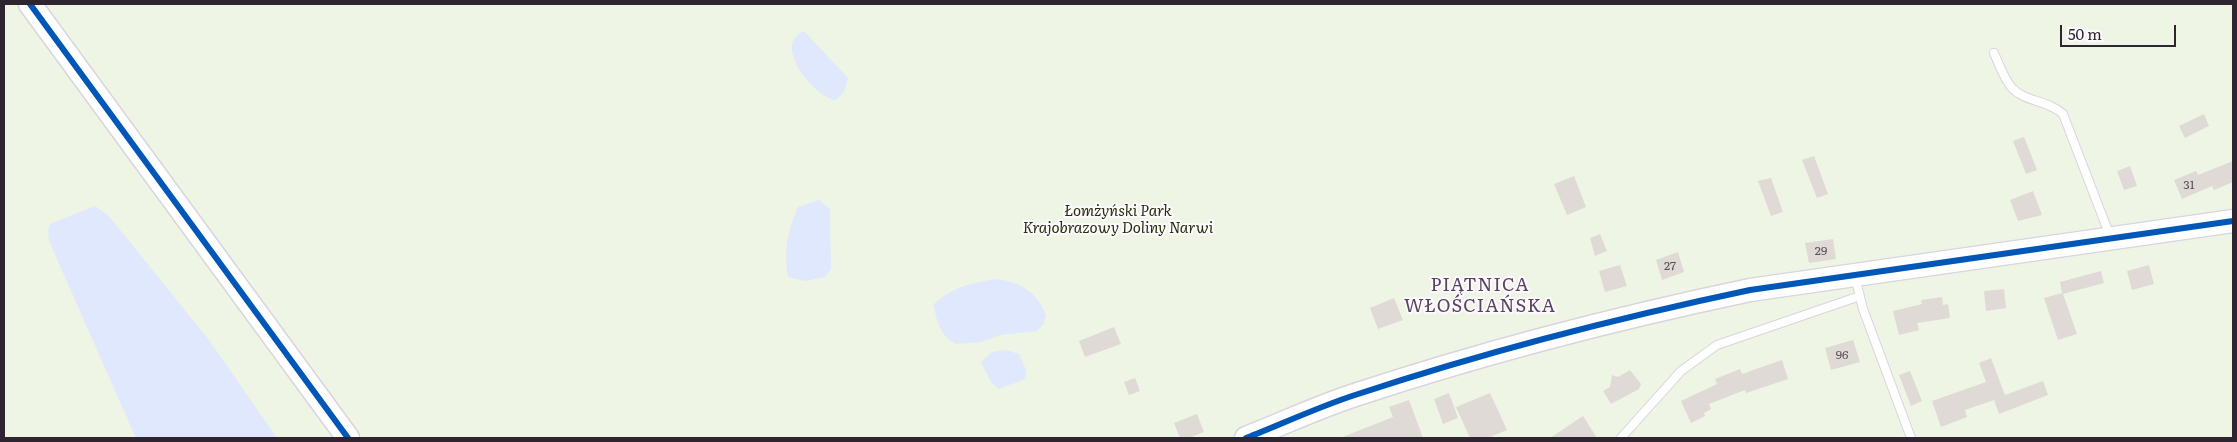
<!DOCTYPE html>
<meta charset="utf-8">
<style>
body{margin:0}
#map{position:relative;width:2237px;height:442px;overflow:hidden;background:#fcfafe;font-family:Literata,serif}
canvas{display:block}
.frame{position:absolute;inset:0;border:5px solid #2e2530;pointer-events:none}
.scale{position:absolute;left:2060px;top:25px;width:116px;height:22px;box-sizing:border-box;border:2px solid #2e2530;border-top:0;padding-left:6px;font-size:15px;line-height:18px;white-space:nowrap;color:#2e2530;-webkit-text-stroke:4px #fdf9ff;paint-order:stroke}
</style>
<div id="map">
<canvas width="2237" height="442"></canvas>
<div class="frame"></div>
<div class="scale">50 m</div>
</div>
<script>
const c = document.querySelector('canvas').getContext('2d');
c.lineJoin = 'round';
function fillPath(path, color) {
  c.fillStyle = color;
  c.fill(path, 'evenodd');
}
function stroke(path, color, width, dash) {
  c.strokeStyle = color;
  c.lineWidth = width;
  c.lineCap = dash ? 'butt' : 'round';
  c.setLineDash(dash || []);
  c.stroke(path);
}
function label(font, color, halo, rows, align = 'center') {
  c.font = font + ' Literata,serif';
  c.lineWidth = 4;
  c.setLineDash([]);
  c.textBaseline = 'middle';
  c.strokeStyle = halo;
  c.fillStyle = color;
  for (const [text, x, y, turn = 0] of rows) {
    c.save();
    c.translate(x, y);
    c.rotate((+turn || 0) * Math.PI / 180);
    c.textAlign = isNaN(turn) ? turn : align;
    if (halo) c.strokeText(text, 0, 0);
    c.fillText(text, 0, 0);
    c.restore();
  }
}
fillPath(new Path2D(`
 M 4,4 L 2233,4 L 2233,438 L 4,438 Z`), '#eff5e4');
fillPath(new Path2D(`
 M 804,31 L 848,78 L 844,92 L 836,100 C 814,98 771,44 804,31 Z
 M 819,200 L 830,209 L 831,269 L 825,277 L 805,281 L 788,277 C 784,249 787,233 798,207 Z
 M 95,206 L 108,215 L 209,340 L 277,438 L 136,438 L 49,241 L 48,230 L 50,224 Z
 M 996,279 C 1020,282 1038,292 1046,316 L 1043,325 L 1036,331 L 1001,335 L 981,342 L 955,344 C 940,334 936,321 934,304 C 953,287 971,283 996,279 Z
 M 1006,350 L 1019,354 L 1026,370 L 1025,379 L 999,389 L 991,382 L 981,362 L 992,352 Z`), '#dfe8fd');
fillPath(new Path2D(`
 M 2204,114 L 2209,126 L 2185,138 L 2179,126 Z
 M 2024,137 L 2037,170 L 2026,174 L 2013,141 Z
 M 1814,156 L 1828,194 L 1817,198 L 1802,160 Z
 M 2233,161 L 2233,182 L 2214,190 L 2212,186 L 2182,199 L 2174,180 L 2196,171 L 2198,175 Z
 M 2130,166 L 2137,186 L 2124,190 L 2117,171 Z
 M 1574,176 L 1586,207 L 1567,215 L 1554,184 Z
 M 1771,178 L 1783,212 L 1771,216 L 1758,181 Z
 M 2033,191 L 2042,215 L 2018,221 L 2010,200 Z
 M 1600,234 L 1607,251 L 1595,256 L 1590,238 Z
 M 1833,239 L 1836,259 L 1809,263 L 1805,243 Z
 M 1678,252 L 1684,272 L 1662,280 L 1656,260 Z
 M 1620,265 L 1627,286 L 1605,292 L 1599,271 Z
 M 2149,265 L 2154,284 L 2132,290 L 2127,271 Z
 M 2101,271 L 2104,283 L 2063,294 L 2077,334 L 2058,340 L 2044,298 L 2062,293 L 2060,282 Z
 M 2004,289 L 2006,308 L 1986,311 L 1984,291 Z
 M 1942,297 L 1943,305 L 1948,304 L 1950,318 L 1917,323 L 1919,330 L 1899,335 L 1893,311 L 1922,304 L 1921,300 Z
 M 1394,298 L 1403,320 L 1378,329 L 1370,308 Z
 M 1114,327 L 1121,344 L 1085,357 L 1079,341 Z
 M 1853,340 L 1860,362 L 1831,370 L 1825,348 Z
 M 1991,358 L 2005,395 L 2043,381 L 2048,395 L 1999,414 L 1994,400 L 1965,410 L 1967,417 L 1941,427 L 1932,401 L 1986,382 L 1979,363 Z
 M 1782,360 L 1788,379 L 1746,393 L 1745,390 L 1709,404 L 1711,409 L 1704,413 L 1705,416 L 1691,423 L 1681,401 L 1717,384 L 1715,379 L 1740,369 L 1742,374 Z
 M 1630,370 L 1641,384 L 1639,389 L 1611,404 L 1603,391 L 1610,387 L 1612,375 L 1618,377 Z
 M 1910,371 L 1922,401 L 1911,406 L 1899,375 Z
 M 1135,378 L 1140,391 L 1129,395 L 1124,382 Z
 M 1449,393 L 1458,418 L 1443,424 L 1434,399 Z
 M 1490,393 L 1507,430 L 1488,438 L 1470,438 L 1456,407 Z
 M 1409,400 L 1423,438 L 1340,438 L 1393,417 L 1389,407 Z
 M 1197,414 L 1204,432 L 1189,438 L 1180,438 L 1174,423 Z
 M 1583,416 L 1597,438 L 1550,438 Z`), '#dfdad5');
const lane = new Path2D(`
 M 1994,53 C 1999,64 2004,79 2012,88 C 2025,102 2048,100 2063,114 L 2110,236
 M 1855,277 L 1863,309 L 1911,438
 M 1621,438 L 1681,371 L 1717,345 L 1860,296`);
const secondary = new Path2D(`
 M 30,4 L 348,438
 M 1246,438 C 1282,424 1318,407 1355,395 C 1485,352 1617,318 1750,290 L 2233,221`);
stroke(lane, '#dad4dc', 10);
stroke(secondary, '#dad4dc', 25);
stroke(lane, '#fffeff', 8);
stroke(secondary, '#fffeff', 22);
stroke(new Path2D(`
 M 30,4 L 348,438
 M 1246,438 C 1282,424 1318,407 1355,395 C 1485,352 1617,318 1750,290 L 2233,221`), '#0057b8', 6);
label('12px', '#5a5259', null, [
 ["31",2189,185],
 ["29",1821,251],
 ["27",1670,266],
 ["96",1842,355]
]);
label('italic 15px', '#253007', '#fdf9ff', [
 ["Łomżyński Park",1118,212],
 ["Krajobrazowy Doliny Narwi",1118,229]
]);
c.letterSpacing = '1px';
label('18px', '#58455d', '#fdf9ff', [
 ["PIĄTNICA",1480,286],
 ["WŁOŚCIAŃSKA",1480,307]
]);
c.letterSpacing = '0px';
</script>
